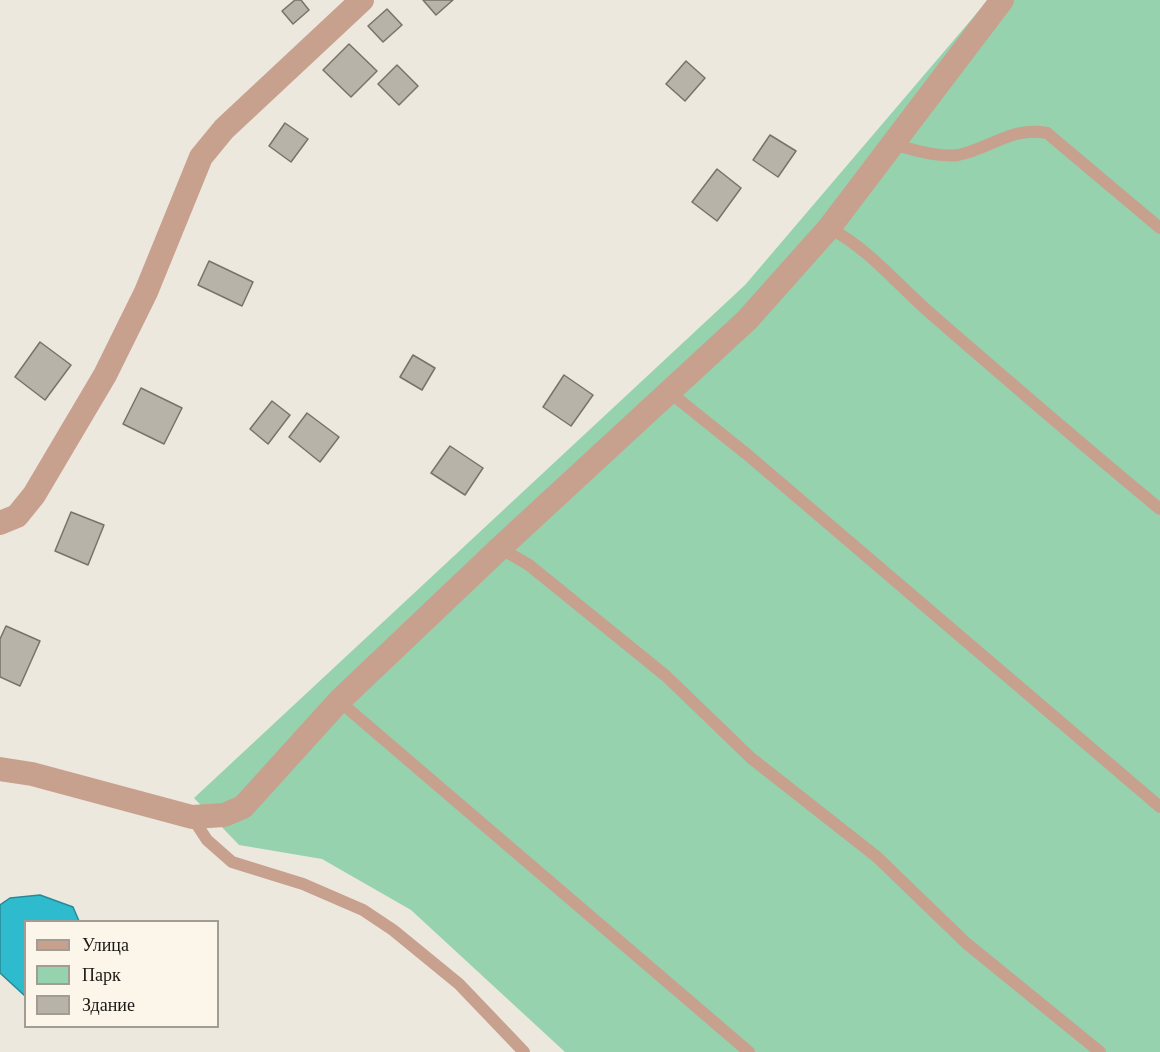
<!DOCTYPE html>
<meta charset="utf-8">
<style>
body{margin:0}
#map{position:relative;width:1160px;height:1052px;overflow:hidden;background:#ede8dd;font-family:"Times New Roman",serif}
canvas{display:block}
.legend{position:absolute;left:24px;top:920px;width:195px;height:108px;box-sizing:border-box;background:#fbf5ea;border:2px solid #a19d95;margin:0;padding:8px 10px;list-style:none;font-size:18px;color:#1b1915}
.legend li{display:flex;align-items:center;gap:12px;height:30px}
.legend b{width:30px;border:2px solid #a19d95}
</style>
<div id="map">
<canvas width="1160" height="1052"></canvas>
<ul class="legend">
<li><b style="height:8px;background:#c7a08e"></b>Улица</li>
<li><b style="height:16px;background:#97d2af"></b>Парк</li>
<li><b style="height:16px;background:#b8b3a8"></b>Здание</li>
</ul>
</div>
<script>
const c = document.querySelector('canvas').getContext('2d');
c.lineJoin = 'round';
function fillPath(path, color) {
  c.fillStyle = color;
  c.fill(path, 'evenodd');
}
function stroke(path, color, width, dash) {
  c.strokeStyle = color;
  c.lineWidth = width;
  c.lineCap = dash ? 'butt' : 'round';
  c.setLineDash(dash || []);
  c.stroke(path);
}
fillPath(new Path2D(`
 M 988,0 L 1160,0 L 1160,1052 L 565,1052 L 411,910 L 322,859 L 239,845 L 194,798 L 745,285 Z`), '#97d2af');
const water = new Path2D(`
 M 40,895 L 73,907 L 79,921 L 26,922 L 25,996 L 0,973 L 0,905 L 10,898 Z`);
fillPath(water, '#2dbbcd');
stroke(water, '#288a96', 1.5);
const building = new Path2D(`
 M 295,0 L 301,0 L 309,10 L 293,24 L 282,11 Z
 M 423,0 L 453,0 L 436,15 Z
 M 387,9 L 402,25 L 383,42 L 368,26 Z
 M 349,44 L 377,71 L 351,97 L 323,70 Z
 M 686,61 L 705,78 L 685,101 L 666,84 Z
 M 397,65 L 418,86 L 399,105 L 378,84 Z
 M 285,123 L 308,139 L 291,162 L 269,146 Z
 M 770,135 L 796,151 L 778,177 L 753,160 Z
 M 717,169 L 741,188 L 717,221 L 692,202 Z
 M 209,261 L 253,282 L 242,306 L 198,285 Z
 M 40,342 L 71,365 L 45,400 L 15,377 Z
 M 413,355 L 435,368 L 422,390 L 400,377 Z
 M 564,375 L 593,395 L 571,426 L 543,407 Z
 M 141,388 L 182,408 L 164,444 L 123,424 Z
 M 272,401 L 290,415 L 268,444 L 250,429 Z
 M 307,413 L 339,437 L 320,462 L 289,437 Z
 M 450,446 L 483,468 L 465,495 L 431,473 Z
 M 71,512 L 104,525 L 88,565 L 55,551 Z
 M 6,626 L 40,641 L 20,686 L 0,677 L 0,639 Z`);
fillPath(building, '#b8b3a8');
stroke(building, '#777369', 1.5);
stroke(new Path2D(`
 M 894,145 C 913,149 938,158 958,155 C 991,148 1013,126 1047,133 L 1160,228
 M 829,228 C 868,248 898,285 930,313 C 1006,379 1082,445 1160,509
 M 667,394 L 678,399 L 749,456 L 1160,807
 M 500,548 L 529,565 L 666,676 L 751,758 L 877,857 L 966,943 L 1100,1052
 M 339,701 L 749,1052
 M 192,817 L 207,840 L 232,862 L 303,884 L 363,910 L 393,930 L 459,984 L 524,1052`), '#c7a08e', 12);
stroke(new Path2D(`
 M 0,523 L 17,516 L 34,495 L 105,375 L 146,292 L 201,157 L 224,129 L 362,0
 M 0,769 L 32,774 L 192,817 L 224,815 L 243,807 L 339,701 L 500,548 L 747,320 L 829,228 L 1002,0`), '#c7a08e', 24);
</script>
